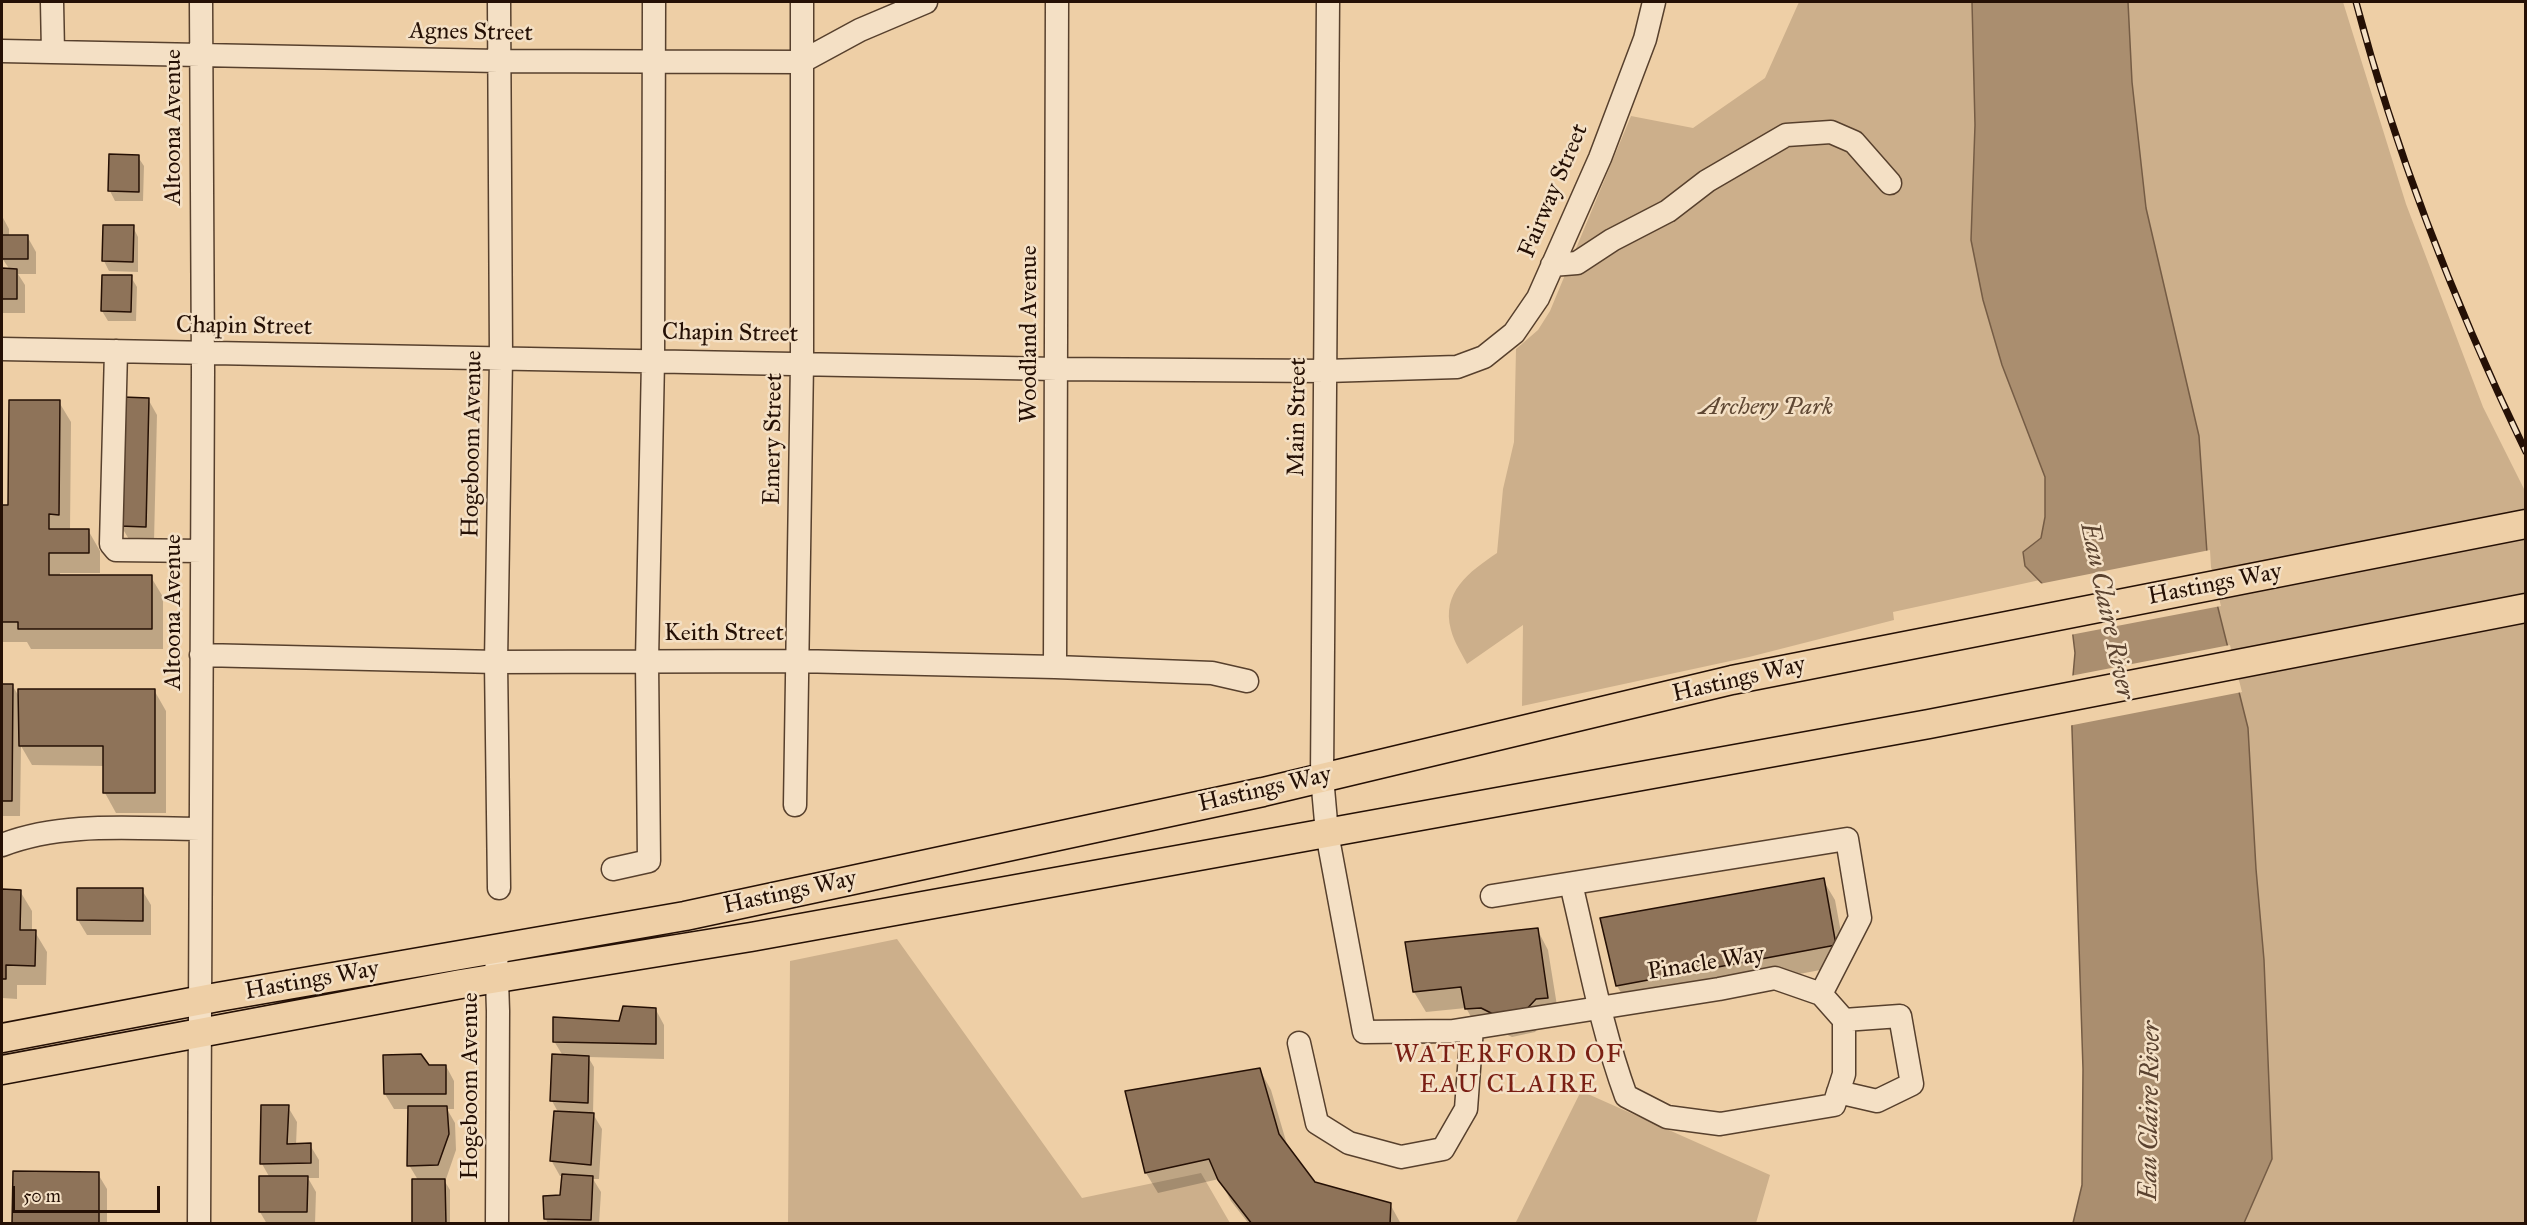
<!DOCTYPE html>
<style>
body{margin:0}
#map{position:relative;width:2527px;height:1225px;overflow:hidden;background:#eecfa6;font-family:"IM FELL Great Primer",serif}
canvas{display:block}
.frame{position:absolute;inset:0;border:3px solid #251005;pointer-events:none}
.scale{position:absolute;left:12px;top:1186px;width:148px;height:27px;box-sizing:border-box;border:3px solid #251005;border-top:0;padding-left:8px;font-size:18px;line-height:21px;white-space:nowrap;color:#251005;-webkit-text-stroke:4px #f4e0c5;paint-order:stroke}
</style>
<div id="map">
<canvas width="2527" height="1225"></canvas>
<div class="frame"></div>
<div class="scale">50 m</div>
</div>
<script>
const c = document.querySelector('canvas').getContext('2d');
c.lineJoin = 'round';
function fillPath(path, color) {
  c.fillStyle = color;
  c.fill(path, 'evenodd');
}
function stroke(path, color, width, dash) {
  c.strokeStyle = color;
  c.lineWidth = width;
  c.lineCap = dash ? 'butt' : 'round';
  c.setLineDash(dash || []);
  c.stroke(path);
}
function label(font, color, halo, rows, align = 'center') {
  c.font = font + ' "IM FELL Great Primer",serif';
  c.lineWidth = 5;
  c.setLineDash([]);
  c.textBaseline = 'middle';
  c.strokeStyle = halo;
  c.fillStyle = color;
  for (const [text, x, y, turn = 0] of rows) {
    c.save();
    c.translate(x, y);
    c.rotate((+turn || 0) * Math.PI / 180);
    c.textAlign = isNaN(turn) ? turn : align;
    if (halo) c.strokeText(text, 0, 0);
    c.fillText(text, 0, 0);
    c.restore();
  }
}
fillPath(new Path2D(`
 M 1799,2 L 1972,2 L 1975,125 L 1971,240 L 1983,300 L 2002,365 L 2045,477 L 2045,517 L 2041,538 L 2025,566 L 2040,580 L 1893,612 L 1894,620 L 1749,657 L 1522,706 L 1523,625 L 1467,664 C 1462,654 1454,642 1451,630 C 1441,592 1469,572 1497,553 L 1503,489 L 1514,442 L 1516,349 L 1538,330 L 1550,311 L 1631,116 L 1693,128 L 1765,78 Z
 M 2128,2 L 2343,2 L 2406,204 L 2483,407 L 2525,491 L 2525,1223 L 2244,1223 L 2272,1159 L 2264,960 L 2256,869 L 2248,728 L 2208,568 L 2199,436 L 2146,208 L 2132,82 Z
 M 897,939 L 1082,1198 L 1201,1173 L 1230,1223 L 788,1223 L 790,961 Z
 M 1581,1091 L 1770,1175 L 1756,1223 L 1515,1224 Z`), '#ccaf8b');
const water = new Path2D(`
 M 1972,2 L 2128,2 L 2132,82 L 2146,208 L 2199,436 L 2208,568 L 2248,728 L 2256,869 L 2264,960 L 2272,1159 L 2244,1223 L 2073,1223 L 2082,1185 L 2083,1069 L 2071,698 L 2075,653 L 2072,628 L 2066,608 L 2025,566 L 2023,552 L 2041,538 L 2045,517 L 2045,477 L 2002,365 L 1983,300 L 1971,240 L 1975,125 Z`);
fillPath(water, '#aa8e6f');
stroke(water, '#755c45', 1.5);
fillPath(new Path2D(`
 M 2210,550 L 2211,567 L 2221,606 L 2070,635 L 2063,609 L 2039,584 Z
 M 2230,645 L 2242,692 L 2068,726 L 2070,676 Z`), '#eecfa6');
fillPath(new Path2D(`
 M 138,157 L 144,166 L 143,201 L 115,201 L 110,191 Z
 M 2,216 L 9,229 L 9,236 L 27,236 L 36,252 L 36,274 L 18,274 L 25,285 L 25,313 L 2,313 L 2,270 L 10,270 L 2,258 Z
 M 133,227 L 138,237 L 138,272 L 109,271 L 104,261 Z
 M 131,277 L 137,287 L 136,321 L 108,321 L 102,311 Z
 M 148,399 L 157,415 L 154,542 L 130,541 L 121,526 Z
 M 59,402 L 71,422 L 70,530 L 88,530 L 100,551 L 100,573 L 60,573 L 60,577 L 151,577 L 163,597 L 163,649 L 31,649 L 27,642 L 2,642 L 2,506 L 10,506 Z
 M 2,685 L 12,685 L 20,698 L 154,690 L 166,711 L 166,813 L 116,813 L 105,793 L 105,766 L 32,765 L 21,746 L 20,816 L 2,816 Z
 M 1823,880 L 1835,900 L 1847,965 L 1629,1006 L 1617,986 Z
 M 142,890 L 151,905 L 151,935 L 87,935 L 78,920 Z
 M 2,891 L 20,891 L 32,911 L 32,932 L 35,932 L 47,952 L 46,985 L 17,985 L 17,999 L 2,998 Z
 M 1537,929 L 1548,950 L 1559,1018 L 1547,1018 L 1535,1032 L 1512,1037 L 1493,1028 L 1478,1029 L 1466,1008 L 1426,1012 L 1414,992 Z
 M 656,1010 L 664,1025 L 664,1059 L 588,1057 L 594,1067 L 593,1114 L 602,1129 L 599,1179 L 593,1179 L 601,1192 L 599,1224 L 548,1224 L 546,1219 L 561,1197 L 563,1176 L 560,1176 L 551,1160 L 558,1112 L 552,1101 L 563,1056 L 554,1041 Z
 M 446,1066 L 454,1081 L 454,1109 L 447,1109 L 455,1123 L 456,1150 L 446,1179 L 444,1180 L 450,1190 L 450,1224 L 413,1224 L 418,1180 L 409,1165 L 409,1109 L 394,1109 L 385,1094 L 428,1067 Z
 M 1260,1070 L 1271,1090 L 1288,1148 L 1314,1183 L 1390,1204 L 1401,1224 L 1249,1224 L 1231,1201 L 1219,1179 L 1158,1193 L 1146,1173 L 1126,1093 Z
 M 288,1107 L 297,1122 L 296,1145 L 310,1145 L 319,1160 L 319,1178 L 308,1178 L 316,1192 L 315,1224 L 267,1224 L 260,1212 L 270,1178 L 262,1164 Z
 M 98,1174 L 107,1189 L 107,1224 L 14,1224 Z`), '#0003');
const building = new Path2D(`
 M 109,154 L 139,155 L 139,192 L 108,191 Z
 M 103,225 L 134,225 L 133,262 L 102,261 Z
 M 2,235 L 28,235 L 28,259 L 2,259 Z
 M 2,268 L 17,269 L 17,299 L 2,299 Z
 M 102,275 L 132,275 L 131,312 L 101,311 Z
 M 123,397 L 149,398 L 146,527 L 120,526 Z
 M 9,400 L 60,400 L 59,515 L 49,514 L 49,529 L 89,529 L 89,553 L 49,553 L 49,575 L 152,575 L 152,629 L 18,629 L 18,622 L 2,622 L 2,505 L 8,505 Z
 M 2,684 L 13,684 L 12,801 L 2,801 Z
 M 18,689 L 155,689 L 155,793 L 103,793 L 103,746 L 19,746 Z
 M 1824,878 L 1836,945 L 1616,986 L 1600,918 Z
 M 77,888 L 143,888 L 143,921 L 77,920 Z
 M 2,889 L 21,890 L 20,930 L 36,930 L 35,966 L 6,965 L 6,979 L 2,979 Z
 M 1538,928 L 1548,998 L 1536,999 L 1524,1012 L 1499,1017 L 1481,1008 L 1465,1009 L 1461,987 L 1413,992 L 1405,942 Z
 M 623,1006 L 656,1008 L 656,1044 L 553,1042 L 553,1017 L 619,1021 Z
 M 421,1054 L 429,1065 L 446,1065 L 446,1094 L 384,1094 L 383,1055 Z
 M 552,1054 L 589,1056 L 588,1103 L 550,1101 Z
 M 1260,1068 L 1279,1134 L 1315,1182 L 1391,1203 L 1390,1224 L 1252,1224 L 1218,1180 L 1209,1159 L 1145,1173 L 1125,1091 Z
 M 261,1105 L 289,1105 L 287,1144 L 311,1143 L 311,1163 L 260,1164 Z
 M 408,1106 L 447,1106 L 449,1134 L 438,1165 L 407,1166 Z
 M 554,1111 L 594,1113 L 591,1165 L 550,1161 Z
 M 13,1171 L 99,1172 L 99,1224 L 12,1224 Z
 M 562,1174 L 593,1176 L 591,1220 L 544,1219 L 543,1196 L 560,1195 Z
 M 259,1176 L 308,1176 L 307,1212 L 259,1212 Z
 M 412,1179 L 445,1179 L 446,1224 L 412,1224 Z`);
fillPath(building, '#8e7359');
stroke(building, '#251005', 1.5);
const minor = new Path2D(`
 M 52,2 L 53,52
 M 499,2 L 501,358 L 496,662 L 499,888
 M 1328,2 L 1322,777 L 1327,833 L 1364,1032 L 1453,1031 L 1719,989 L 1775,978 L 1821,994 L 1844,1020 L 1844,1074 L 1834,1105 L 1720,1124 L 1667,1117 L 1626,1096 C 1601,1028 1588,954 1571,884
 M 2,51 L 498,61 L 801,62 L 860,30 L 926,2
 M 1552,265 L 1577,263 L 1612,240 L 1668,211 L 1707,181 L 1786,135 L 1831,132 L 1854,142 L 1890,183
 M 2,349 L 1057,369 L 1326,371 L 1457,367 L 1484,357 L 1514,333 L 1538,298 L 1600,158 L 1645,39 L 1654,2
 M 116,351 L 111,544 L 116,550 L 202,551
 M 201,655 L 496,662 L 796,661 L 1055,667 L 1212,673 L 1247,681
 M 1055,667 L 1057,2
 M 795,805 L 802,363 L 802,2
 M 2,845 C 64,821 135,829 200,829
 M 613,869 L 649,861 L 647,661 L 653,360 L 654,2
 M 1492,896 L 1847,839 L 1860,918 L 1821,994
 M 496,949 L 498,1011 L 497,1224
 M 1299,1043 L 1317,1123 L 1349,1143 L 1401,1157 L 1443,1149 L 1466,1109 L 1472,1028
 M 1838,1092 L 1877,1101 L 1912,1084 L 1900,1016 L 1844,1020
 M 199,1224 L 203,371 L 201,2`);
const major = new Path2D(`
 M 2,1038 L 218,997 L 685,916 L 1263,792 L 1732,680 L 2526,524
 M 2,1070 L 461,984 L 751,937 L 1929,724 L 2526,608`);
stroke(minor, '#57402d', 25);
stroke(major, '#251005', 31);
stroke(minor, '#f4e0c5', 22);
stroke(major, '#eecfa6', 28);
const rail = new Path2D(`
 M 2356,2 C 2397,157 2456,307 2526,452`);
stroke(rail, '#251005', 7);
stroke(rail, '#f4e0c5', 4.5, [14]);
label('24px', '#251005', '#f4e0c5', [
 ["Agnes Street",471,33,1],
 ["Altoona Avenue",174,127,-90],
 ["Fairway Street",1554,191,-67],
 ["Chapin Street",244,327,1],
 ["Chapin Street",730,334,1],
 ["Woodland Avenue",1030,334,-90],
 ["Main Street",1298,417,-89],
 ["Emery Street",774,439,-89],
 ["Hogeboom Avenue",473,444,-89],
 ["Hastings Way",2215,585,-11],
 ["Altoona Avenue",174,612,-90],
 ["Keith Street",724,634],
 ["Hastings Way",1739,680,-13],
 ["Hastings Way",1265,790,-13],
 ["Hastings Way",790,893,-12],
 ["Pinacle Way",1706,964,-9],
 ["Hastings Way",312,981,-10],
 ["Hogeboom Avenue",471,1086,-90]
]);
label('italic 24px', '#5f4834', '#f4e0c5', [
 ["Archery Park",1766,408]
]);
label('italic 26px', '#5a422f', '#f4e0c5', [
 ["Eau Claire River",2106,611,78],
 ["Eau Claire River",2151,1111,-89]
]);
c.letterSpacing = '1.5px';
label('26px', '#7a1f14', '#f4e0c5', [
 ["WATERFORD OF",1509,1056],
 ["EAU CLAIRE",1509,1086]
]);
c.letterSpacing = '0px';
</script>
